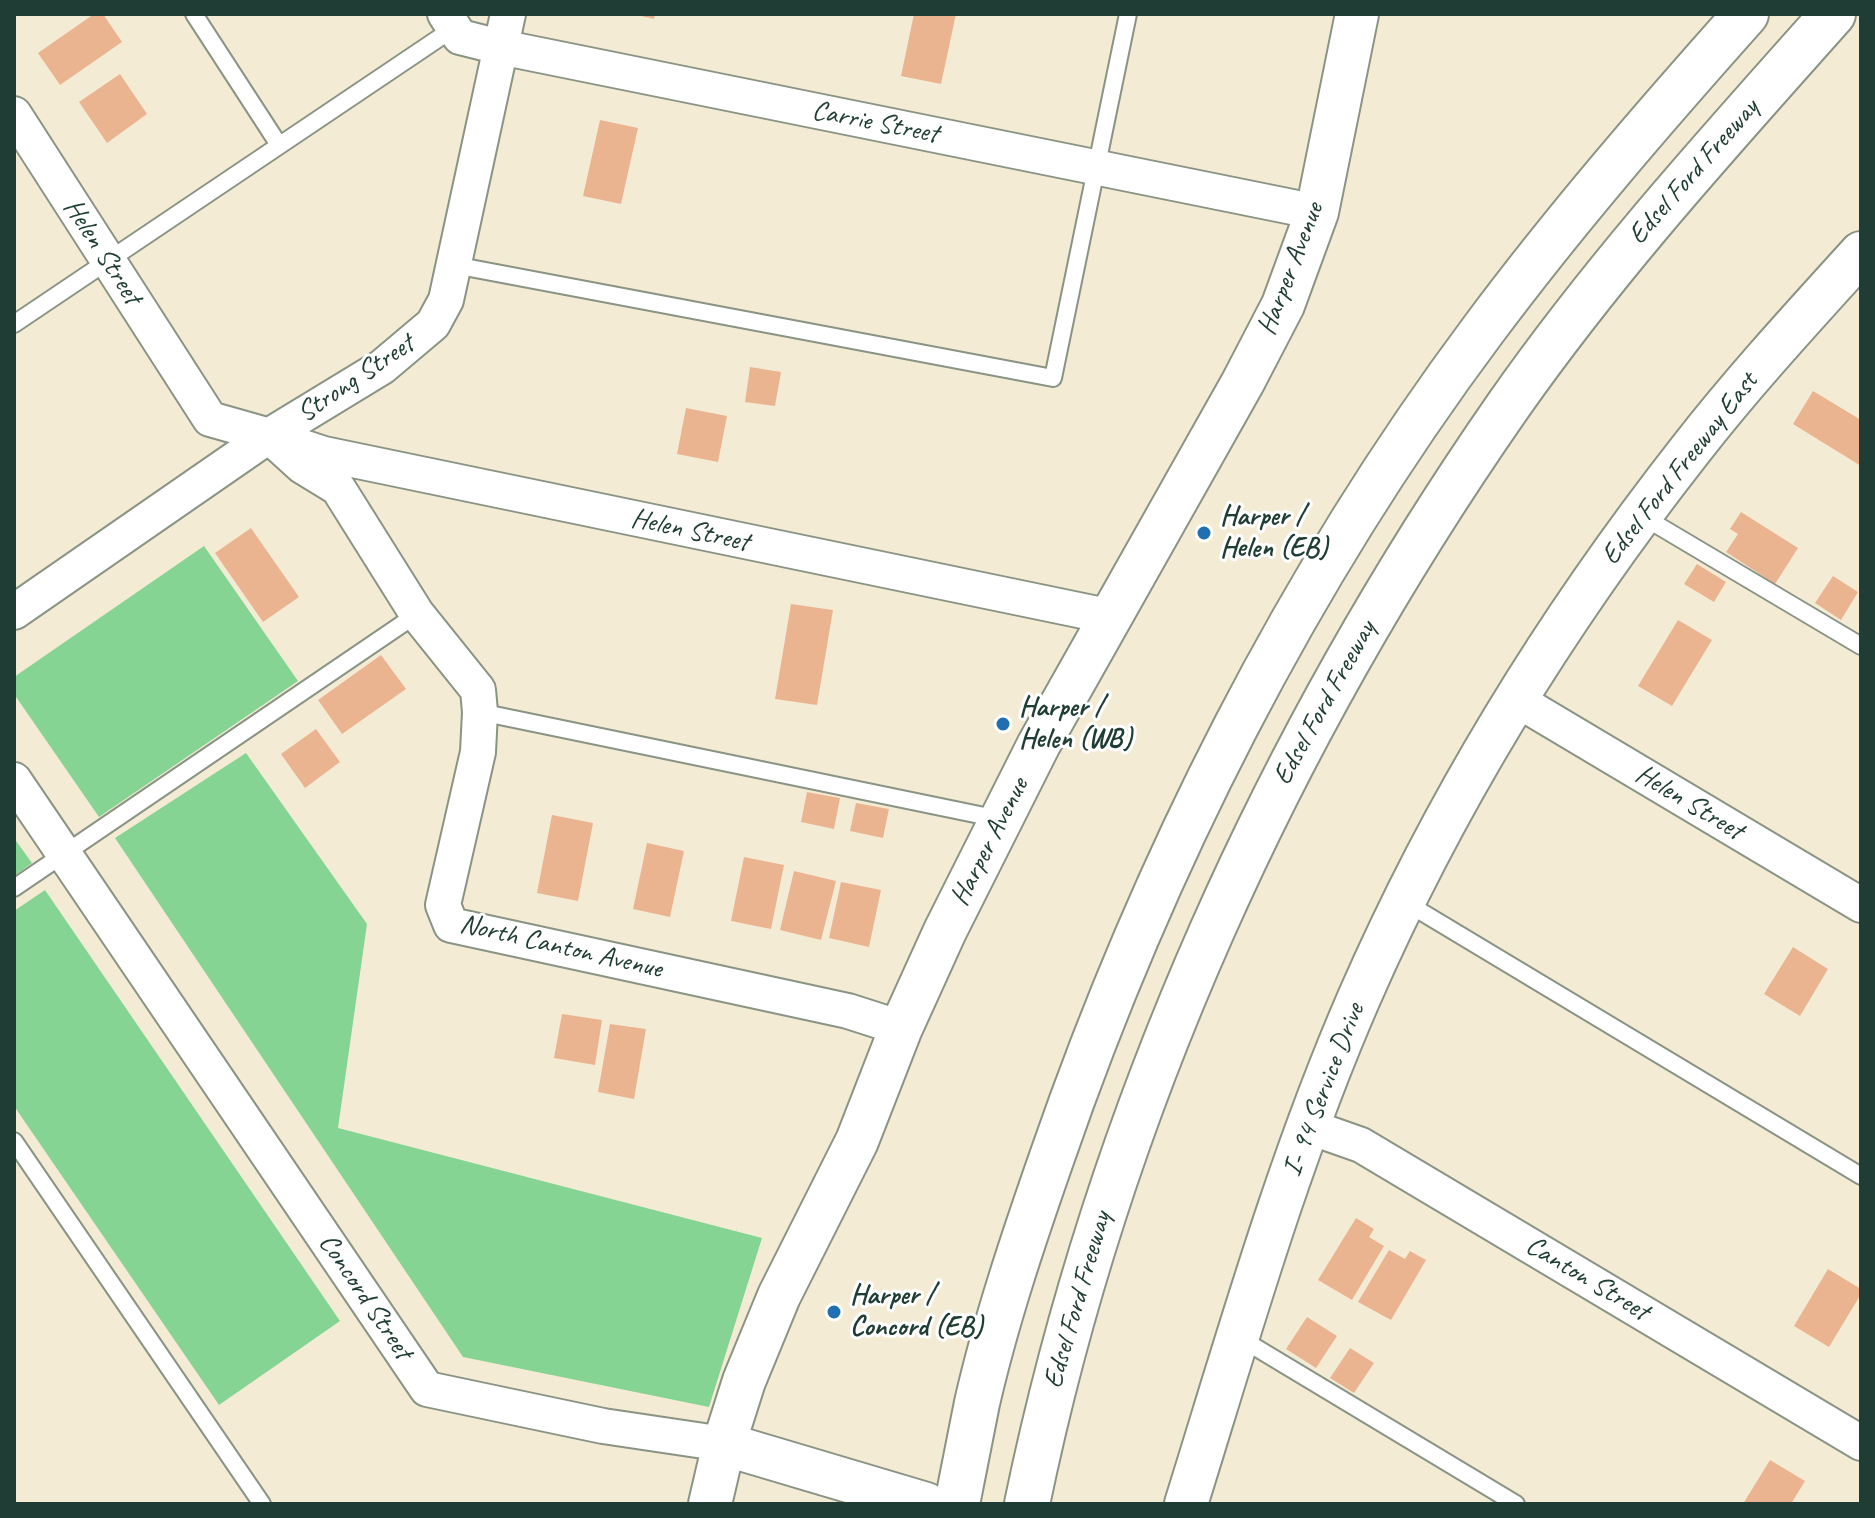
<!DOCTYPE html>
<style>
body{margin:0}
#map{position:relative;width:1875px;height:1518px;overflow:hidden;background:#f4ebd5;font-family:Caveat,sans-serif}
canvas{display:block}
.frame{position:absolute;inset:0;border:16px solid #1f3d34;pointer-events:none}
</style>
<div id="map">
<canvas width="1875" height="1518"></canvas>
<div class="frame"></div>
</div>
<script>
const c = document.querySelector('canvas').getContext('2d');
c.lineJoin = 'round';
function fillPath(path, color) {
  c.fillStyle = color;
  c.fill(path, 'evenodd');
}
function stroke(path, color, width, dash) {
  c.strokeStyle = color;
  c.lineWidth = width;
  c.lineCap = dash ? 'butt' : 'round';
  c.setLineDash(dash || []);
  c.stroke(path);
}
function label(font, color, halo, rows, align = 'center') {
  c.font = font + ' Caveat,sans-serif';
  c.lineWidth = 6;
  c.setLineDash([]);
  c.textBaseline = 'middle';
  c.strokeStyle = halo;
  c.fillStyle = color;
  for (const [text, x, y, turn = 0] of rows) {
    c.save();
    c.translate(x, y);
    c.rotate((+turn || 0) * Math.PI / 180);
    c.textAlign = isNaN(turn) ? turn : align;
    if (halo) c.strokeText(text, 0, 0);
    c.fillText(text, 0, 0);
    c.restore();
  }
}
fillPath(new Path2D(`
 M 204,546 L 298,681 L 99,817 L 14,694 L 14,677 Z
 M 246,753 L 367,924 L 338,1128 L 762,1238 L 709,1407 L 463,1357 L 115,838 Z
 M 14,838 L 32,863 L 14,876 Z
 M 45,890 L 340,1321 L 219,1405 L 14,1106 L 14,911 Z`), '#86d493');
fillPath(new Path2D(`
 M 94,14 L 103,14 L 122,42 L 60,85 L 38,53 Z
 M 633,14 L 655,14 L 654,19 Z
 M 914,14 L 956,14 L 941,84 L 901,76 Z
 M 120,74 L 147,114 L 107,143 L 79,102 Z
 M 600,120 L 638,128 L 621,204 L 583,196 Z
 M 750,367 L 781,372 L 775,406 L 745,402 Z
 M 1813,391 L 1861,420 L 1861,466 L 1793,424 Z
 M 686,408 L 727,416 L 718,462 L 677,454 Z
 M 1741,512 L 1798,548 L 1775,584 L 1726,552 L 1738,534 L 1730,529 Z
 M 251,528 L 299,597 L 263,622 L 215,553 Z
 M 1697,564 L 1726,582 L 1714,602 L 1684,584 Z
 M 1833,576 L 1858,592 L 1841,620 L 1815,603 Z
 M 791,604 L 833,610 L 817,705 L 775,699 Z
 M 1678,620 L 1712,640 L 1672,706 L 1638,686 Z
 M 381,655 L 406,689 L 342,734 L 318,700 Z
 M 316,729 L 340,762 L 305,788 L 281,754 Z
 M 807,792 L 840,798 L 834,829 L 801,822 Z
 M 856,803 L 889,809 L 883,838 L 850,831 Z
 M 552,815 L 593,823 L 578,901 L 537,893 Z
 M 647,843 L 684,851 L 670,917 L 633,909 Z
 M 744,857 L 784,865 L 771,929 L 731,921 Z
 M 794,871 L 836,881 L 821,940 L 780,930 Z
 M 841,882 L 881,890 L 869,947 L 829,938 Z
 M 1793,947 L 1828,969 L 1800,1016 L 1764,994 Z
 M 562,1014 L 602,1020 L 595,1065 L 554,1058 Z
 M 610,1024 L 646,1029 L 634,1099 L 598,1092 Z
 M 1356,1218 L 1374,1229 L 1369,1237 L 1384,1246 L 1352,1300 L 1318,1280 Z
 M 1389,1250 L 1405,1259 L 1410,1251 L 1426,1260 L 1391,1320 L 1358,1302 Z
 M 1828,1269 L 1861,1289 L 1861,1294 L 1829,1347 L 1794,1326 Z
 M 1307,1317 L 1337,1336 L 1316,1368 L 1286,1349 Z
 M 1350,1348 L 1374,1363 L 1354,1393 L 1330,1378 Z
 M 1770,1460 L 1805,1481 L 1791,1504 L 1743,1504 Z`), '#ebb491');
const service = new Path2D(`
 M 194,14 L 279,145
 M 454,265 L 1053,378 L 1128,14
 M 14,324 L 454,28
 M 1642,516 L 1861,646
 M 480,712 L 999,819
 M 14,888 L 417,614
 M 1405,902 L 1861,1176
 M 14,1141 L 262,1504
 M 1240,1338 L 1516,1504`);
const minor = new Path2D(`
 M 445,14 L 460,37 L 500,47 L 1317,212
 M 14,114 L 210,419 L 270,436
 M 269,436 L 302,466 L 338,488 L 417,614 L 478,690 L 480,712 L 478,752 L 443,905 L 451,925 L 848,1011 L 901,1028
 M 287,442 L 324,454 L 1112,617
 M 14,612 L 267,437 L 382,367 L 433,324 L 446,300 L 508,14
 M 1517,700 L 1861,905
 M 14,780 L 427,1389 L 603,1426 L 724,1444
 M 1307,1126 L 1361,1145 L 1861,1443`);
const tertiary = new Path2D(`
 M 724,1444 L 926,1504
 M 710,1504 L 724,1444 L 744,1381 L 779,1296 L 857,1141 L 901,1028 L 945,931 L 1039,744 L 1243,382 L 1283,305 L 1317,212 L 1357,14
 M 1186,1504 C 1239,1334 1288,1161 1359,998 C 1444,803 1559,617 1691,449 C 1744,381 1803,317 1861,253`);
const motorway = new Path2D(`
 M 957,1504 C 964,1470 970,1437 977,1403 C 996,1320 1024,1237 1052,1157 C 1153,864 1297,579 1483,330 C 1565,220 1655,116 1746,14
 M 1027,1504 C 1109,1108 1278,737 1508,406 C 1606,266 1720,141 1833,14`);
stroke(service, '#8a9484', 20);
stroke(minor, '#8a9484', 38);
stroke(tertiary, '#8a9484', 46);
stroke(motorway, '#8a9484', 48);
stroke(service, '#fff', 16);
stroke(minor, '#fff', 34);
stroke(tertiary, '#fff', 42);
stroke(motorway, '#fff', 44);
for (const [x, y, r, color] of [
 [1204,533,8,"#1f6fb2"],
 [1003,724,8,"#1f6fb2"],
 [834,1312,8,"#1f6fb2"]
]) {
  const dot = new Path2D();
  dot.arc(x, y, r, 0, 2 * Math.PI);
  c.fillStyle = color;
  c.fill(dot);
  stroke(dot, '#fff', 3);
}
label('28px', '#1f3d34', '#fff', [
 ["Carrie Street",875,123,11],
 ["Edsel Ford Freeway",1694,172,-49],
 ["Helen Street",102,252,57],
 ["Harper Avenue",1291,269,-69],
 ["Strong Street",356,379,-34],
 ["Edsel Ford Freeway East",1680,469,-52],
 ["Helen Street",690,531,12],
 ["Edsel Ford Freeway",1325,703,-61],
 ["Helen Street",1689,803,31],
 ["Harper Avenue",990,842,-63],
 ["North Canton Avenue",561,947,13],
 ["I- 94 Service Drive",1324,1090,-69],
 ["Canton Street",1587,1279,31],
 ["Concord Street",365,1297,56],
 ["Edsel Ford Freeway",1078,1300,-74]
]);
label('bold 28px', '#1f3d34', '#fff', [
 ["Harper /",1220,517],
 ["Helen (EB)",1220,549],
 ["Harper /",1019,708],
 ["Helen (WB)",1019,740],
 ["Harper /",850,1296],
 ["Concord (EB)",850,1328]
], 'left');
</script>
